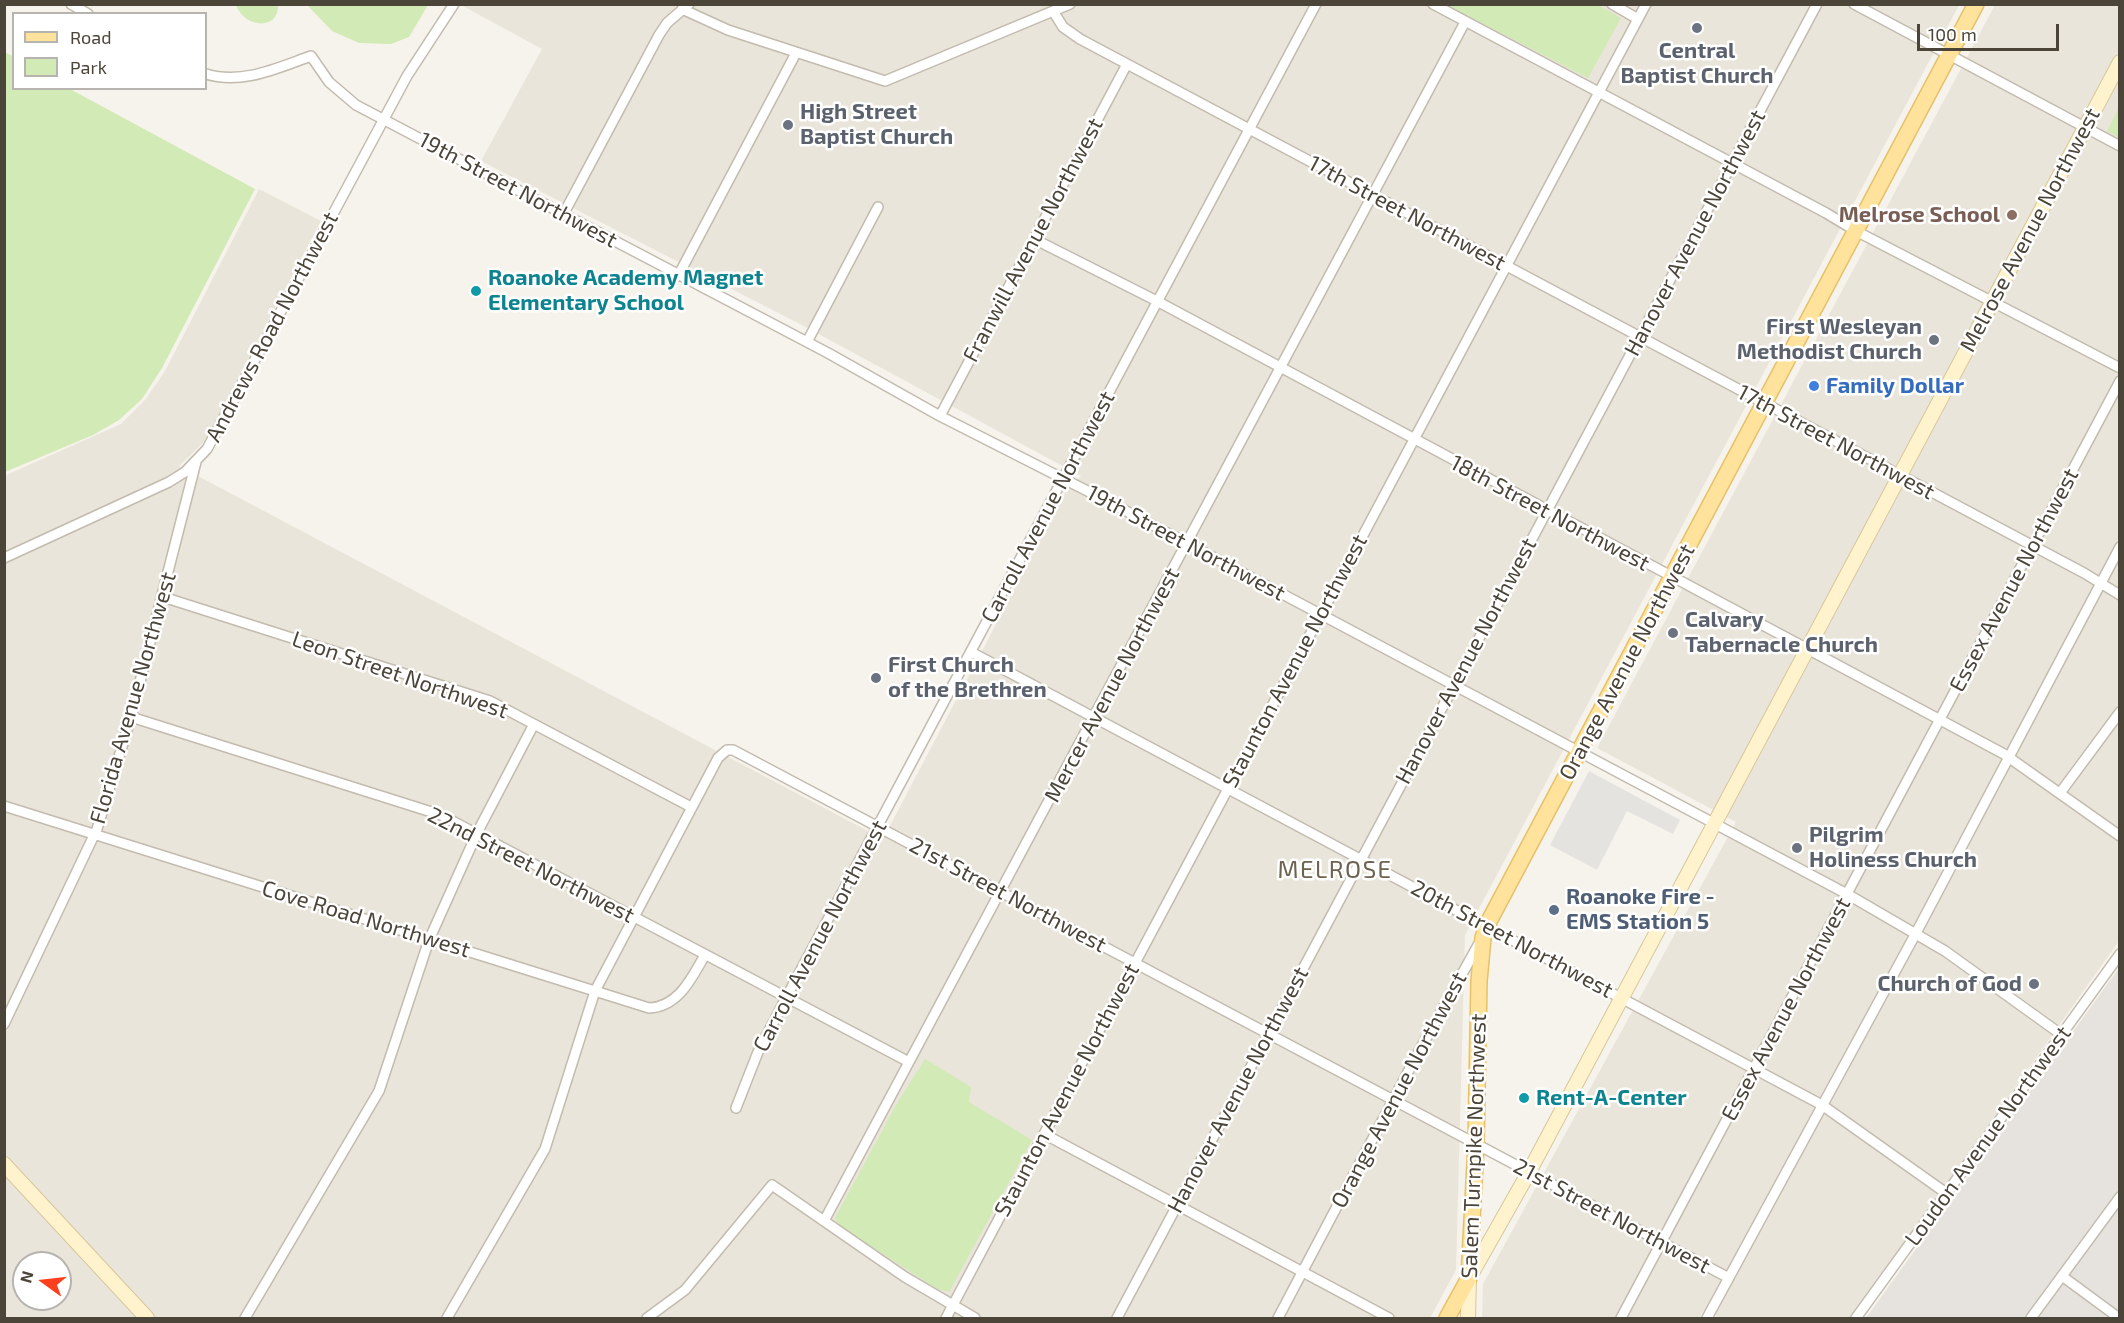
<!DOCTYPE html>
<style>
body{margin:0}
#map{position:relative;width:2124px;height:1323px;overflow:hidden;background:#f6f3ec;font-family:"Exo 2",sans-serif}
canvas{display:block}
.frame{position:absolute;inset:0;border:6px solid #4b4439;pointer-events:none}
.legend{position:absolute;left:12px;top:12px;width:195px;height:78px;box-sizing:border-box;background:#fff;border:2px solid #b7b4b0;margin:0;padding:8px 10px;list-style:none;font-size:18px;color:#4b4439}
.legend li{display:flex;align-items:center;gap:12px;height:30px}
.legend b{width:30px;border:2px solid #b7b4b0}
.north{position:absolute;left:12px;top:1251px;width:60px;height:60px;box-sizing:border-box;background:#fff;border:2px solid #b7b4b0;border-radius:50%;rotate:285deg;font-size:16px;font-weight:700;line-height:24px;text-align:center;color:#4b4439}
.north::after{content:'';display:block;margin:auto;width:21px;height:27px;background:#fc3f1d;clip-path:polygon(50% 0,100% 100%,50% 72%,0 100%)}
.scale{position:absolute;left:1917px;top:24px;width:142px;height:27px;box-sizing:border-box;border:3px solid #4b4439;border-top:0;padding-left:8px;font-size:18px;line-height:21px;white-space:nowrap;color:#4b4439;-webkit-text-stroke:4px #fff;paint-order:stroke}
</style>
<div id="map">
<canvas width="2124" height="1323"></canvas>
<div class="frame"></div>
<ul class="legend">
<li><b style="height:8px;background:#ffe39c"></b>Road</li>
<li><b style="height:16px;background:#d2eab5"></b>Park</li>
</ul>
<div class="north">N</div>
<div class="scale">100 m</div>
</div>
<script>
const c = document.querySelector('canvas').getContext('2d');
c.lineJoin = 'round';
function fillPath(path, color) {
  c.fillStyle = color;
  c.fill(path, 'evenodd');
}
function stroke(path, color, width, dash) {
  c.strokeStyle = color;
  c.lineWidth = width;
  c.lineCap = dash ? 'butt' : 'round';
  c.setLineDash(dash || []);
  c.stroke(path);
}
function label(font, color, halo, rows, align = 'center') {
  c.font = font + ' "Exo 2",sans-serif';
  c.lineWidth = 5;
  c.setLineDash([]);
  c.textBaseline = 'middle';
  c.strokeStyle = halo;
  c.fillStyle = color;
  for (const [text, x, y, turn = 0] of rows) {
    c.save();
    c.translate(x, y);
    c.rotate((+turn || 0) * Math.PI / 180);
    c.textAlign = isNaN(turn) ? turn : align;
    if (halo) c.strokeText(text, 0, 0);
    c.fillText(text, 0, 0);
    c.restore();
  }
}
fillPath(new Path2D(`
 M 461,5 L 1959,5 L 1465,935 L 1456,1270 L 1430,1318 L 5,1318 L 4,476 L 121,424 L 145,400 L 165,371 L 259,189 L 321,221 L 220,412 L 203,443 L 179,466 L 883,839 L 1066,491 L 1081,476 L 802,325 L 481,161 L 542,49 ZM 24,1263 L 60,1263 L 60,1299 L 24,1299 Z
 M 1995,5 L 2119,5 L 2119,941 L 1851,1318 L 1720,1318 L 1704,1310 L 1699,1318 L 1482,1318 L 1483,1284 L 1736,822 L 1597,748 Z`), '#eae5da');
fillPath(new Path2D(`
 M 2119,968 L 2119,1318 L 1866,1318 Z`), '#e6e2dd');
fillPath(new Path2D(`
 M 236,5 L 278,5 C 279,31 244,28 236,5 Z
 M 307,5 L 428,5 L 409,37 L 391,44 L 359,43 L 332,31 Z
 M 1447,5 L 1598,5 L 1621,18 L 1588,78 Z
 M 4,52 L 13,56 L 14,88 L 70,89 L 255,189 L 162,368 L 142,399 L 119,420 L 93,435 L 5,472 Z
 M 2119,107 L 2119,138 L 2107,131 Z
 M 925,1059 L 971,1087 L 969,1102 L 1032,1140 L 949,1292 L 937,1289 L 840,1226 L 835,1218 L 896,1105 Z`), '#d2eab5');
fillPath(new Path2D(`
 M 1589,771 L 1680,820 L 1673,834 L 1627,811 L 1597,870 L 1550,845 Z`), '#e5e3e0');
const street = new Path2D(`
 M 71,4 L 88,14
 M 1433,4 L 1826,213 L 1856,231 L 2120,368
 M 1612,4 L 1638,19
 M 1854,4 L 2120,146
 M 682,9 L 728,30 L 885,81 L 1070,4
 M 1053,11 L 1063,27 L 1080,39 L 2084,573 L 2120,595
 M 206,74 C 242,85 277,68 311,56 L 329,82 L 356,105 L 828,353 L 940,416 L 1113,504 L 1847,894 L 1945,951 L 2062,1035
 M 563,215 L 659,35 L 667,23 L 689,4
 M 1034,239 L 1153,299 L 2004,754 L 2120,836
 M 678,276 L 796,53
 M 807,342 L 878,207
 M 940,416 L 1127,64
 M 4,558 L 169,482 L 185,472 L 207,449 L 407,76 L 454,4
 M 163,597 L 490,701 L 691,807
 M 971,652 L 1822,1105 L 1946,1193
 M 131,717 L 441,815 L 909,1062
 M 2060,793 L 2120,712
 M 4,806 L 649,1008 C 679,1007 692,977 705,955
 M 4,1024 L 97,829 L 131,717 L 196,462
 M 736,1108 L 758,1052 L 786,998 L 1316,4
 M 1044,1134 L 1389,1318
 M 824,1221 L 1465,22
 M 2062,1276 L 2119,1318
 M 245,1318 L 379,1091 L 429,940 L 477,833 L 534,724
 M 447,1318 L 545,1149 L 595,991 L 718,758 L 727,750 L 733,750 L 1729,1278
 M 647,1318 L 685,1290 L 772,1185 L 905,1277 L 975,1318
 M 946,1318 L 1646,4
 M 1117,1318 L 1817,4
 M 1278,1318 L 1418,1053 L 1481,940
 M 1621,1318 L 2120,381
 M 1707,1318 L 1916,933 L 2120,547
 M 1856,1318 L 2120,954
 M 2031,1318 L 2120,1197`);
const secondary = new Path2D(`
 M 4,1164 L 147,1318
 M 1468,1318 L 1469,1278 L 1529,1172 L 2120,62`);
const primary = new Path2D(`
 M 1447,1318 L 1469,1278 L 1476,1144 L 1479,981 L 1483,938 L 1487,925 L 1976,4`);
stroke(street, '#c2bbae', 12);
stroke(secondary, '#d6c79b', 16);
stroke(primary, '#e6c16a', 18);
stroke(street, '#fff', 9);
stroke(secondary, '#fff3cd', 14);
stroke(primary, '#ffe39c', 15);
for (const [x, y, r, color] of [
 [1697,28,6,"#6b7280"],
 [788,125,6,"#6b7280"],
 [2012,215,6,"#8d6e63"],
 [476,291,6,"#0f9aa8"],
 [1934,340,6,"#6b7280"],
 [1814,386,6,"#3f7fe0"],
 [1673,633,6,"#6b7280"],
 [876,678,6,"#6b7280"],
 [1797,848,6,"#6b7280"],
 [1554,910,6,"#5c6f8a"],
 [2034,984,6,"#6b7280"],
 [1524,1098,6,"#0f9aa8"]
]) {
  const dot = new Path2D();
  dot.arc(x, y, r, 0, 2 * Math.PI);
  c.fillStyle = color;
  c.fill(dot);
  stroke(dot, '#fff', 2);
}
label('bold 22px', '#5b616d', '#fff', [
 ["Central",1697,51,"center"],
 ["Baptist Church",1697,76,"center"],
 ["High Street",800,112],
 ["Baptist Church",800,137],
 ["First Wesleyan",1922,327,"right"],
 ["Methodist Church",1922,352,"right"],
 ["Calvary",1685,620],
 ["Tabernacle Church",1685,645],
 ["First Church",888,665],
 ["of the Brethren",888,690],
 ["Pilgrim",1809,835],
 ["Holiness Church",1809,860],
 ["Church of God",2022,984,"right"]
], 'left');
label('22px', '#4b4439', '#fff', [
 ["19th Street Northwest",518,190,28],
 ["17th Street Northwest",1407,213,28],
 ["Melrose Avenue Northwest",2030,230,-62],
 ["Hanover Avenue Northwest",1695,233,-62],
 ["Franwill Avenue Northwest",1033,240,-62],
 ["Andrews Road Northwest",272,327,-62],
 ["17th Street Northwest",1836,442,28],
 ["Carroll Avenue Northwest",1048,507,-62],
 ["18th Street Northwest",1550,513,28],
 ["19th Street Northwest",1186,543,28],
 ["Essex Avenue Northwest",2014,580,-62],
 ["Staunton Avenue Northwest",1295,661,-62],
 ["Hanover Avenue Northwest",1466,661,-62],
 ["Orange Avenue Northwest",1627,662,-62],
 ["Leon Street Northwest",400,675,19],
 ["Mercer Avenue Northwest",1112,685,-62],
 ["Florida Avenue Northwest",133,698,-74],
 ["22nd Street Northwest",531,865,27],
 ["21st Street Northwest",1008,895,28],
 ["Cove Road Northwest",366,919,17],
 ["Carroll Avenue Northwest",820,936,-62],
 ["20th Street Northwest",1512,939,28],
 ["Essex Avenue Northwest",1786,1009,-62],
 ["Staunton Avenue Northwest",1067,1090,-62],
 ["Hanover Avenue Northwest",1238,1090,-62],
 ["Orange Avenue Northwest",1399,1090,-62],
 ["Loudon Avenue Northwest",1988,1136,-54],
 ["Salem Turnpike Northwest",1474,1146,-88],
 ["21st Street Northwest",1612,1216,28]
]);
label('bold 22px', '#785e54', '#fff', [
 ["Melrose School",2000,215]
], 'right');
label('bold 22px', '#0d838f', '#fff', [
 ["Roanoke Academy Magnet",488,278],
 ["Elementary School",488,303],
 ["Rent-A-Center",1536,1098]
], 'left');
label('bold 22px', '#366cbe', '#fff', [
 ["Family Dollar",1826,386]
], 'left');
label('bold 22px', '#4e5e75', '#fff', [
 ["Roanoke Fire -",1566,897],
 ["EMS Station 5",1566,922]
], 'left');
c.letterSpacing = '1.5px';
label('24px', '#6e6250', '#fff', [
 ["MELROSE",1335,870]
]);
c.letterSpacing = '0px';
</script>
